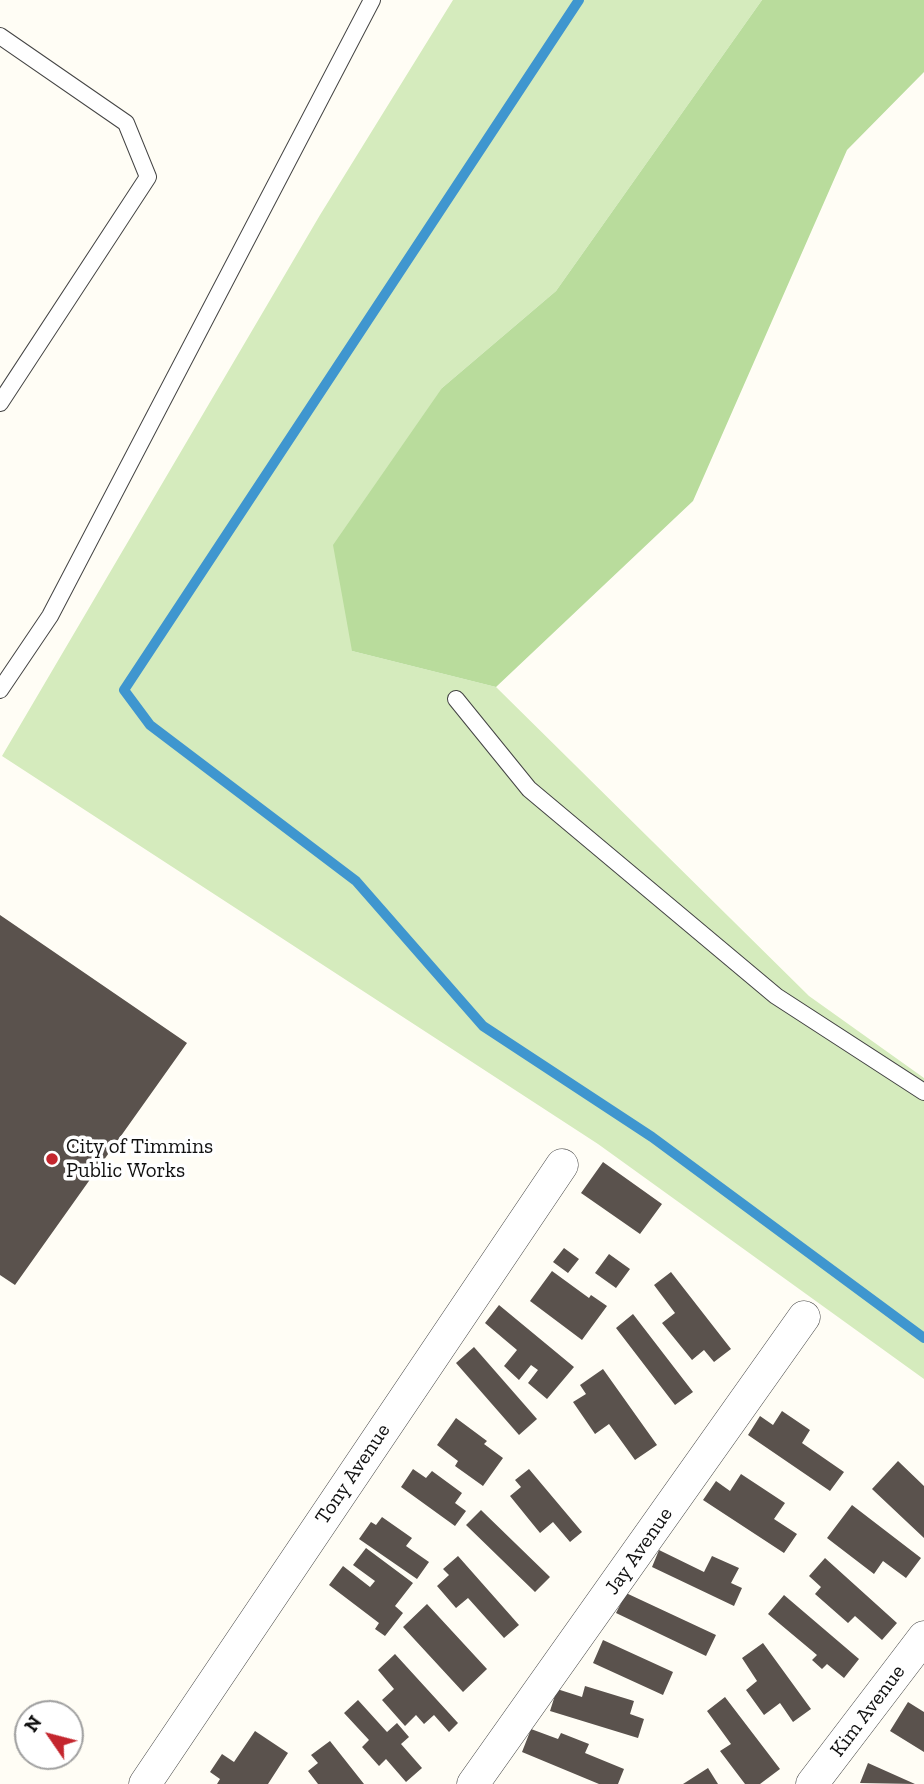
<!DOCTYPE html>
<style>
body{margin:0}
#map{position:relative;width:924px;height:1784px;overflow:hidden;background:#fffdf5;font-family:"Zilla Slab",serif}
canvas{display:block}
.north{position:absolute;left:14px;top:1700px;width:70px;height:70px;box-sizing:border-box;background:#fff;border:2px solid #a0a0a0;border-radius:50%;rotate:305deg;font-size:19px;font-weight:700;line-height:28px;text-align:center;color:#111}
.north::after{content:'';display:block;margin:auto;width:24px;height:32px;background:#c4262e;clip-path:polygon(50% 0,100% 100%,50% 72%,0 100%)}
</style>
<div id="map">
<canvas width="924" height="1784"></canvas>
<div class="north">N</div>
</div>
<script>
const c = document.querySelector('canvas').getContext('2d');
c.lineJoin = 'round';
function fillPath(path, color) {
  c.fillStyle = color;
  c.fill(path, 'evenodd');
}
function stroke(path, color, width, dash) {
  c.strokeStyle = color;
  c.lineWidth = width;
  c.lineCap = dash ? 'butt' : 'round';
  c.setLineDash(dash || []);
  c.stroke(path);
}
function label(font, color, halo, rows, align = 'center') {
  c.font = font + ' "Zilla Slab",serif';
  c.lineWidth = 7;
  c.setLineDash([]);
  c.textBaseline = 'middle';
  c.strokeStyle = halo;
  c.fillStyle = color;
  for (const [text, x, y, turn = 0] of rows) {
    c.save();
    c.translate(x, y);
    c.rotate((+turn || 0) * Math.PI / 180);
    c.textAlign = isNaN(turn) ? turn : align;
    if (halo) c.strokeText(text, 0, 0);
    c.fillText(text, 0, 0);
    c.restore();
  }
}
fillPath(new Path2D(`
 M 453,0 L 762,0 L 556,291 L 442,388 L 352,651 L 496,687 L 809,996 L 924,1078 L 924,1379 L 598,1144 L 2,756 L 320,215 Z`), '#d5ebbd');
fillPath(new Path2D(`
 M 762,0 L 924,0 L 924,72 L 847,150 L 693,501 L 496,687 L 352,651 L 333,545 L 442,388 L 556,291 Z`), '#b9dc9c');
stroke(new Path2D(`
 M 579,0 L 124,690 L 150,725 L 356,881 L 483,1026 L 652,1137 L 924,1338`), '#3f96cf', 10);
fillPath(new Path2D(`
 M 0,915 L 187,1043 L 15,1285 L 0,1275 Z
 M 603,1162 L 662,1204 L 640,1234 L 581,1193 Z
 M 564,1248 L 579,1259 L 568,1273 L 553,1262 Z
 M 609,1254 L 630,1269 L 616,1288 L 595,1273 Z
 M 552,1271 L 589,1298 L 591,1295 L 607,1306 L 582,1340 L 530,1301 Z
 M 671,1272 L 731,1349 L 714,1362 L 704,1350 L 692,1360 L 662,1323 L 675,1313 L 654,1285 Z
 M 499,1305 L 574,1367 L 547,1399 L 528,1383 L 538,1370 L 531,1365 L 519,1380 L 504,1366 L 517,1350 L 485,1323 Z
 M 633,1314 L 693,1392 L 675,1405 L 616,1328 Z
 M 474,1347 L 537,1419 L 519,1435 L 456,1363 Z
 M 603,1369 L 657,1445 L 635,1460 L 609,1424 L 595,1434 L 573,1402 L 586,1394 L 580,1385 Z
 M 782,1411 L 810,1430 L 802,1443 L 844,1472 L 830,1491 L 748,1435 L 760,1416 L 773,1425 Z
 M 456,1418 L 487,1441 L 484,1444 L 503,1458 L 483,1486 L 455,1466 L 458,1461 L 437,1445 Z
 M 898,1461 L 924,1486 L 924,1538 L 872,1489 Z
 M 413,1469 L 426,1478 L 432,1471 L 462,1493 L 455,1503 L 466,1511 L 455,1526 L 401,1487 Z
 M 529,1469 L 582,1532 L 570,1542 L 553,1522 L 540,1533 L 510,1496 L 521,1487 L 515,1480 Z
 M 741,1474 L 785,1503 L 774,1519 L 797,1534 L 784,1553 L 703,1500 L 716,1481 L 730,1491 Z
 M 852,1505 L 921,1558 L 906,1578 L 883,1561 L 874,1574 L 827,1538 Z
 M 481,1510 L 550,1577 L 535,1592 L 466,1525 Z
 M 382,1517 L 412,1538 L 406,1546 L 429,1562 L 417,1579 L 359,1539 L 371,1522 L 376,1525 Z
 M 366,1548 L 413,1583 L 395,1606 L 403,1613 L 385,1636 L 375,1629 L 379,1623 L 329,1585 L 343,1566 L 370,1587 L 375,1581 L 353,1565 Z
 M 659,1550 L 704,1572 L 712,1556 L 739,1568 L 731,1583 L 742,1588 L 734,1606 L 652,1567 Z
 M 458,1556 L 519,1625 L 504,1638 L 468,1598 L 456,1608 L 437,1586 L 449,1575 L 443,1569 Z
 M 825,1558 L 897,1623 L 882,1640 L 855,1616 L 848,1623 L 815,1594 L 821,1587 L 809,1576 Z
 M 626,1593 L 716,1635 L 706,1656 L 616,1613 Z
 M 784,1595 L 859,1659 L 844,1678 L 827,1664 L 822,1669 L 812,1660 L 817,1655 L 768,1614 Z
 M 427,1604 L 487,1669 L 463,1692 L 403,1627 Z
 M 603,1640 L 673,1672 L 663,1695 L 593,1663 Z
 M 763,1643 L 811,1709 L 793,1722 L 780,1703 L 764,1715 L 746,1690 L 757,1681 L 742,1658 Z
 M 395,1654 L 458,1723 L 449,1732 L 434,1715 L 424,1724 L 416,1715 L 405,1726 L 382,1700 L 394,1689 L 378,1670 Z
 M 585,1686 L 634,1701 L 630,1714 L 644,1719 L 638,1738 L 550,1711 L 557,1689 L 582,1697 Z
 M 725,1697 L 780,1769 L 760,1784 L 745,1784 L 720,1751 L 731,1744 L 707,1711 Z
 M 358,1700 L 387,1732 L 397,1723 L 409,1737 L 401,1744 L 422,1768 L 406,1782 L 386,1759 L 379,1766 L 362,1747 L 369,1740 L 344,1713 Z
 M 908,1702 L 924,1712 L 924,1752 L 890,1731 Z
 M 531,1729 L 558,1739 L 561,1733 L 589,1744 L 585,1753 L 624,1769 L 618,1784 L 599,1784 L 522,1752 Z
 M 255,1731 L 288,1753 L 268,1784 L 217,1784 L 220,1779 L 210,1772 L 222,1754 L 234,1762 Z
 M 330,1741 L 364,1784 L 318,1784 L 308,1771 L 318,1763 L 311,1755 Z
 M 868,1763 L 915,1784 L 860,1783 Z
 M 708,1768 L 718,1784 L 683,1784 Z`), '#5a524d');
const lane = new Path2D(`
 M 0,36 L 126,123 L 148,177 L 0,403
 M 0,690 L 50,616 L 372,0
 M 456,699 L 529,789 L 776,996 L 924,1092`);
const street = new Path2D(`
 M 145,1784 L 562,1165
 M 473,1784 L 804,1317
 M 812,1784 L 924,1637`);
stroke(lane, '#444', 18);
stroke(street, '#444', 33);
stroke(lane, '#fff', 16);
stroke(street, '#fff', 32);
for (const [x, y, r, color] of [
 [52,1159,7,"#c4262e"]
]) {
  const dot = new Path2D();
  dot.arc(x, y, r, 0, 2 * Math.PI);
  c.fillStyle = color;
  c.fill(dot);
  stroke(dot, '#fff', 2.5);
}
label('21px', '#111', '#fff', [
 ["City of Timmins",66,1147],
 ["Public Works",66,1171]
], 'left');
label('21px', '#111', '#fff', [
 ["Tony Avenue",353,1474,-56],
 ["Jay Avenue",639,1551,-55],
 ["Kim Avenue",868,1711,-53]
]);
</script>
